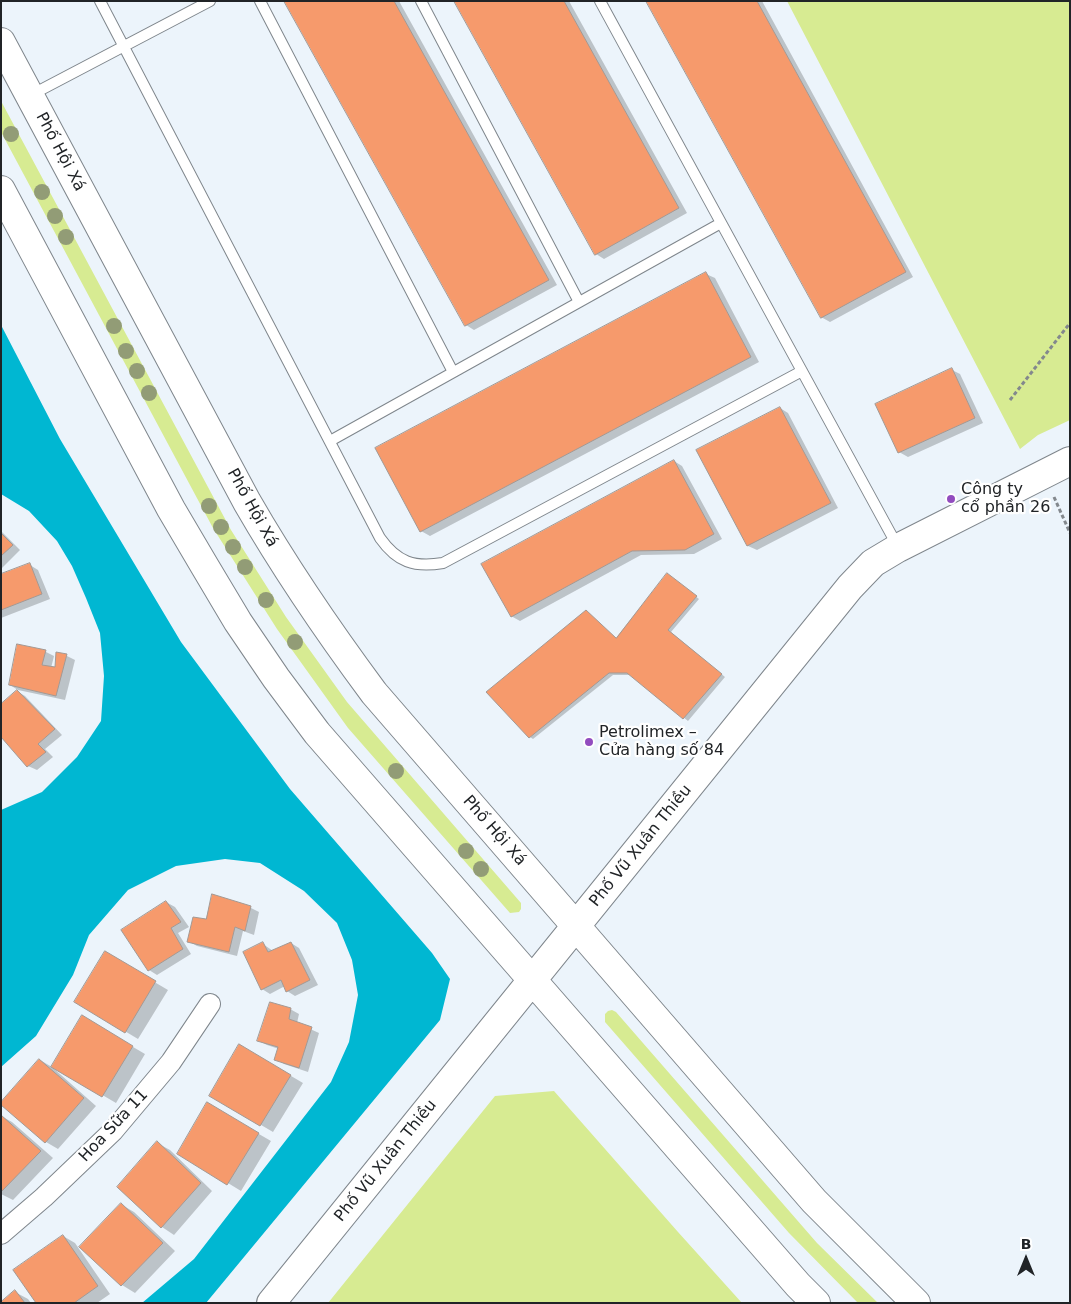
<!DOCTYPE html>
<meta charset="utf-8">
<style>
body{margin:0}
#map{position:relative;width:1071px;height:1304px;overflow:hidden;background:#ecf4fb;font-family:"DejaVu Sans",sans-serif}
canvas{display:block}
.frame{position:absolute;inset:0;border:2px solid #212427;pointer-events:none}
.north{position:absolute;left:1001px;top:1234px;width:50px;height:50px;-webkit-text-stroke:4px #fff;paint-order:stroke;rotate:0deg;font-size:14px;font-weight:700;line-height:20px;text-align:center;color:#212427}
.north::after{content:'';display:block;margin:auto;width:18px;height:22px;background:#212427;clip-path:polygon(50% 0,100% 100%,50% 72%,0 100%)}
</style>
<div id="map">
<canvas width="1071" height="1304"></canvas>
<div class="frame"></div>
<div class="north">B</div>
</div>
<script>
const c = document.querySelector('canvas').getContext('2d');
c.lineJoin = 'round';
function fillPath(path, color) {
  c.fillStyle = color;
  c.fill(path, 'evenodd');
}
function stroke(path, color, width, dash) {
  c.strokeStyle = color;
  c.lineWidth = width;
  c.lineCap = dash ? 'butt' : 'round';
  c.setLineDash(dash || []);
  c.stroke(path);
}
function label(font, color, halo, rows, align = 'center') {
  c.font = font + ' "DejaVu Sans",sans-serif';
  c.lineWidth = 4.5;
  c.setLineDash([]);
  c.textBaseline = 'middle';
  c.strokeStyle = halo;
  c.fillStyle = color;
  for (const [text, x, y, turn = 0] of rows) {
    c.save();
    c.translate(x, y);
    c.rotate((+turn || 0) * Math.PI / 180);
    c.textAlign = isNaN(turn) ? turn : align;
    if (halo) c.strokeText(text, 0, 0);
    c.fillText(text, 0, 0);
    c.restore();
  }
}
fillPath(new Path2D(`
 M 787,1 L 1070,1 L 1070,420 L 1038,435 L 1020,449 Z
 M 1,101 L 231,530 L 286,617 L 347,702 L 521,903 L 521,909 L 519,912 L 510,913 L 348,728 L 277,629 L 213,528 L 1,132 Z
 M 612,1010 L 616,1012 L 817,1243 L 878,1303 L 858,1303 L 789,1233 L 605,1022 L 605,1014 L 608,1011 Z
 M 554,1091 L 678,1232 L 742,1303 L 328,1303 L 495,1096 Z`), '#d7eb92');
fillPath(new Path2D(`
 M 1,325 L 60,439 L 181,642 L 290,789 L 432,953 L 450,979 L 440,1020 L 206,1303 L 142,1303 L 194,1259 L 331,1082 L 349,1042 L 358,995 L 352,960 L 337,923 L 304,891 L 260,863 L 225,859 L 176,866 L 128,890 L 89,935 L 73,975 L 36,1036 L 1,1067 L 1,810 L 42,792 L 77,757 L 101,721 L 104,676 L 100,633 L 86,598 L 72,566 L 57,541 L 29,511 L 1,494 Z`), '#00b7d2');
fillPath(new Path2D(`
 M 286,1 L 399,1 L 557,285 L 474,330 L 466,325 Z
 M 455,1 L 569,1 L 687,213 L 604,259 L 596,254 Z
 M 648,1 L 762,1 L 913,277 L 830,322 L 821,317 Z
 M 706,274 L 715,278 L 759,362 L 430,536 L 421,531 Z
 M 952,370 L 960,374 L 983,423 L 908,457 L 899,452 L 877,405 Z
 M 780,408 L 788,413 L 838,508 L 757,550 L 748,546 L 698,451 Z
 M 674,461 L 682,466 L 722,539 L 694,554 L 641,555 L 520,621 L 511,616 Z
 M 1,531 L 20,550 L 1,569 Z
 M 30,565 L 38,570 L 50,599 L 1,618 L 1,576 Z
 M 671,577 L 699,599 L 671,632 L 725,677 L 688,721 L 631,675 L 613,675 L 533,739 L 530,737 Z
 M 46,652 L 54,656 L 51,668 L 56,668 L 67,656 L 75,660 L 65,700 L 18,690 L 10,685 Z
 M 17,691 L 25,696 L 62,735 L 45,749 L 53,757 L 37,770 L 28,766 Z
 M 213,896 L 251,908 L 259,912 L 254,935 L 243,931 L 237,956 L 197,946 L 188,941 L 207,920 Z
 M 166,902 L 175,907 L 189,927 L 178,933 L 191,954 L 157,975 L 149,970 Z
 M 291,943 L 299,948 L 318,985 L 295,996 L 287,991 L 285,986 L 270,994 L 262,989 L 263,944 L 273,951 Z
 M 105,953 L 168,990 L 138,1039 L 76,1002 Z
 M 290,1009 L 299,1014 L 297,1023 L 319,1033 L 308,1072 L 284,1064 L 276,1059 L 279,1049 L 267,1045 L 259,1041 Z
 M 82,1017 L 145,1054 L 116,1103 L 53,1066 Z
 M 240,1046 L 303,1083 L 273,1132 L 210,1095 Z
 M 40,1060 L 52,1067 L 96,1106 L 58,1149 L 46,1142 Z
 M 207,1104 L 271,1141 L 241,1191 L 179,1153 Z
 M 1,1116 L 12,1122 L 53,1158 L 13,1200 L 1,1194 Z
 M 157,1143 L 170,1150 L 212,1191 L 174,1235 L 162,1227 L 119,1187 Z
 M 122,1205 L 134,1212 L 175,1251 L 135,1293 L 122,1285 L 81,1247 Z
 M 63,1236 L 75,1243 L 110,1294 L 97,1303 L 38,1303 Z
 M 15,1292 L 28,1299 L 31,1303 L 2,1303 Z`), '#0003');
const building = new Path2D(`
 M 284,1 L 394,1 L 549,280 L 465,326 Z
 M 454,1 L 564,1 L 679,208 L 595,255 Z
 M 646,1 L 757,1 L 906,272 L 821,318 Z
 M 706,272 L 751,357 L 420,532 L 375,448 Z
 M 952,368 L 975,418 L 898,453 L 875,404 Z
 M 780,407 L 831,503 L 747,546 L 696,450 Z
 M 674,460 L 714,534 L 685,550 L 632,551 L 511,617 L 481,564 Z
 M 1,533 L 13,545 L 1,556 Z
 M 30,563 L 42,594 L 1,610 L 1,574 Z
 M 667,573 L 697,596 L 668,630 L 722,674 L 683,719 L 627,673 L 609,673 L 529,738 L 486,692 L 586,610 L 616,638 Z
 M 17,644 L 46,650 L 42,665 L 55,667 L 56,652 L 67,654 L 56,696 L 9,685 Z
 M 17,690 L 55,729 L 38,744 L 46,752 L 27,767 L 1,737 L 1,704 Z
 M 212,894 L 251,906 L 245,931 L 235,927 L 229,952 L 187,942 L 193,917 L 206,919 Z
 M 166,901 L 181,922 L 171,928 L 183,949 L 148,971 L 121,930 Z
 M 263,942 L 268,952 L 291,942 L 310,980 L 286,992 L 281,980 L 261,990 L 243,952 Z
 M 105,951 L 156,981 L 125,1033 L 74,1002 Z
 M 270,1002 L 291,1008 L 289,1019 L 312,1027 L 299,1068 L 274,1060 L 278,1047 L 257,1041 Z
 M 82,1015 L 133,1046 L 102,1097 L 51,1067 Z
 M 239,1044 L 291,1075 L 260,1126 L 209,1096 Z
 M 39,1059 L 84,1098 L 45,1143 L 1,1105 L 1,1102 Z
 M 207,1102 L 259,1133 L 227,1185 L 177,1154 Z
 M 1,1115 L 41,1151 L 1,1192 Z
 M 157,1141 L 201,1183 L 161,1228 L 117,1187 Z
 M 121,1203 L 163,1243 L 121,1286 L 79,1247 Z
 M 63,1235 L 98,1286 L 74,1303 L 36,1303 L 13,1270 Z
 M 15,1290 L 25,1303 L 1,1303 L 1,1302 Z`);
fillPath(building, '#f69a6c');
stroke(building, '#a29994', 1);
const lane = new Path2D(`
 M 100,1 L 380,538 C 397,562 414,568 443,563 L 802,371
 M 260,1 L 453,372
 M 421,1 L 579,302
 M 600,1 L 898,547
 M 31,95 L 210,1
 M 330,441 L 721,223`);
const street = new Path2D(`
 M 1,1234 L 44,1197 L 113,1131 L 171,1062 L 210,1004`);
const secondary = new Path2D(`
 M 1,42 L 247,502 C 285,568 328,631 374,693 L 814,1201 L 916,1303
 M 1,190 L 171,509 L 204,565 L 238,622 L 276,678 L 317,733 L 798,1285 L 816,1303
 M 271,1303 L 850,587 L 873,563 L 898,548 L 1070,461`);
stroke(lane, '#7f868c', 12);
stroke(street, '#7f868c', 22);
stroke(secondary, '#7f868c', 30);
stroke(new Path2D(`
 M 1010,400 L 1070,323
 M 1054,497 L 1070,533`), '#83888d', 3, [4, 2.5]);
stroke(lane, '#fff', 10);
stroke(street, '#fff', 20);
stroke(secondary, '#fff', 28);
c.fillStyle = '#929c76';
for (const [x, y] of [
 [11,134],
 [42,192],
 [55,216],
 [66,237],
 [114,326],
 [126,351],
 [137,371],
 [149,393],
 [209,506],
 [221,527],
 [233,547],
 [245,567],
 [266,600],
 [295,642],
 [396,771],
 [466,851],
 [481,869]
]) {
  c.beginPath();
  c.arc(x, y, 8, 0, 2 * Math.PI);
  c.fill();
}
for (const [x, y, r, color] of [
 [951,499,5,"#924cbf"],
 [589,742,5,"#924cbf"]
]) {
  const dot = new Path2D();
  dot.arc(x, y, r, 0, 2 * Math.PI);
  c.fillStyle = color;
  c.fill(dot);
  stroke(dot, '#fff', 2);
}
label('16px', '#212427', '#fff', [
 ["Phố Hội Xá",60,152,62],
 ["Phố Hội Xá",252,508,61],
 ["Phố Hội Xá",494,831,49],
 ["Phố Vũ Xuân Thiều",641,846,-51],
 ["Hoa Sữa 11",114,1126,-47],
 ["Phố Vũ Xuân Thiều",386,1161,-51]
]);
label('16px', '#212427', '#fff', [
 ["Công ty",961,490],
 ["cổ phần 26",961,508],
 ["Petrolimex –",599,733],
 ["Cửa hàng số 84",599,751]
], 'left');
</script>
